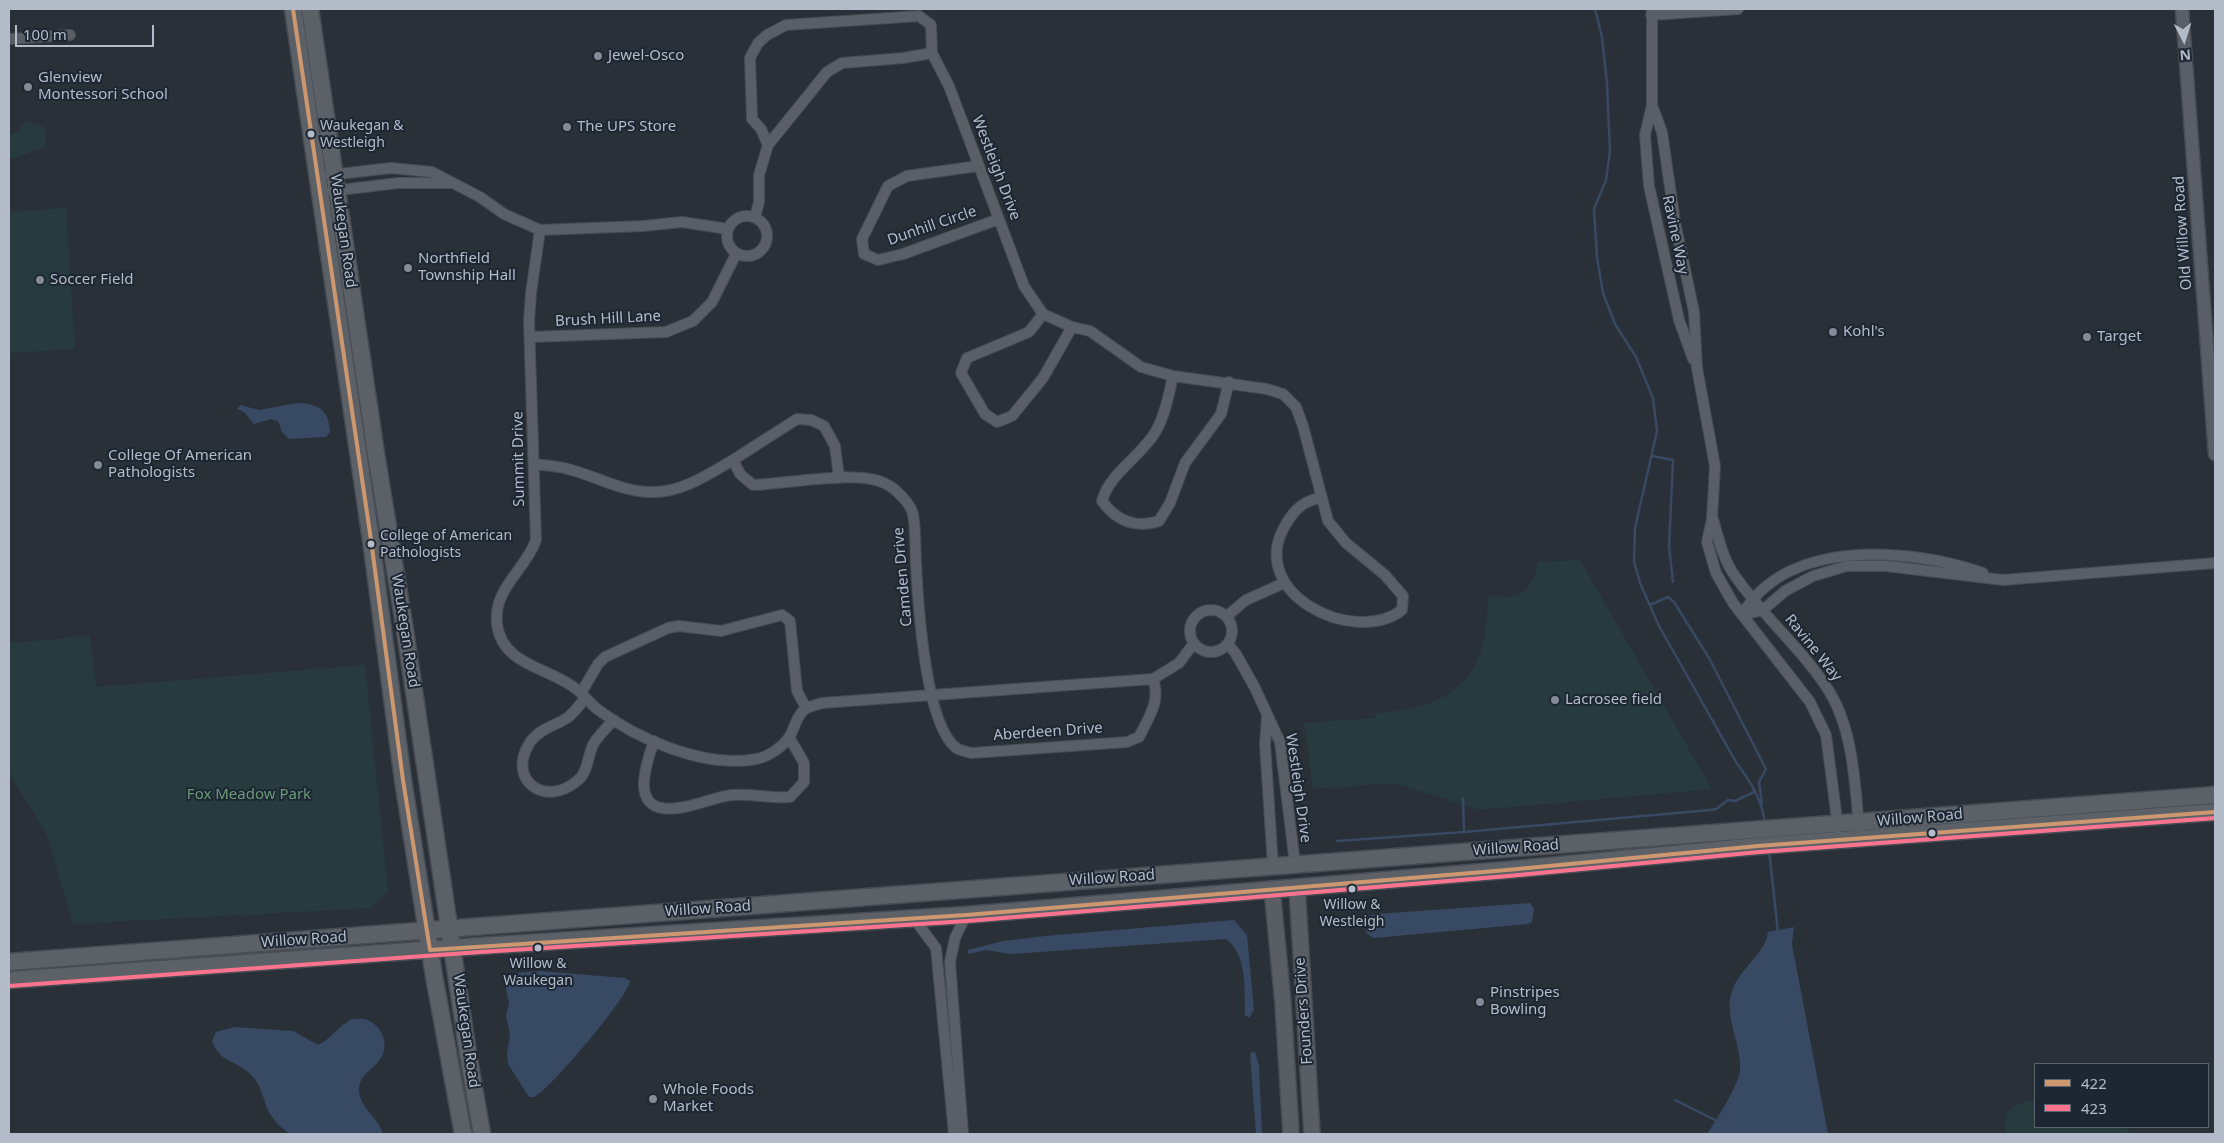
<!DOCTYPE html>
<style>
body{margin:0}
#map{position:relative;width:2224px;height:1143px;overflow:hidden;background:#2a3038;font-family:"Noto Sans",sans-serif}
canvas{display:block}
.frame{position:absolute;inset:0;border:10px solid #b4bcc9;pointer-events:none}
.legend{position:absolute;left:2034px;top:1063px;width:175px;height:65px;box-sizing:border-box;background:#1d2633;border:1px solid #59626f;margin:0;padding:6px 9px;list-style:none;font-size:15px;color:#b4bcc9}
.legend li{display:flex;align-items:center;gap:10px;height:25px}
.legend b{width:25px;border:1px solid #59626f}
.north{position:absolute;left:2159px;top:15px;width:50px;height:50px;-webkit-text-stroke:4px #1d2633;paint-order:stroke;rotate:175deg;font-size:14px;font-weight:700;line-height:20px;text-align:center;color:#b4bcc9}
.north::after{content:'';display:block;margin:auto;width:18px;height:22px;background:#b4bcc9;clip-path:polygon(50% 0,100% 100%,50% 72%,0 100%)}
.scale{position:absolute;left:15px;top:25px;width:139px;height:22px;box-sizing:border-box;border:2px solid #b4bcc9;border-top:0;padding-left:6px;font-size:15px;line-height:18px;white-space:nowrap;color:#b4bcc9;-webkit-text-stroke:4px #1d2633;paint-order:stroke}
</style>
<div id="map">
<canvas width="2224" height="1143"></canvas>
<div class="frame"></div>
<ul class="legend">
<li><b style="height:6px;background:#cd976f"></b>422</li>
<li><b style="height:6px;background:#fc738d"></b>423</li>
</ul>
<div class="north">N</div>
<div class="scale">100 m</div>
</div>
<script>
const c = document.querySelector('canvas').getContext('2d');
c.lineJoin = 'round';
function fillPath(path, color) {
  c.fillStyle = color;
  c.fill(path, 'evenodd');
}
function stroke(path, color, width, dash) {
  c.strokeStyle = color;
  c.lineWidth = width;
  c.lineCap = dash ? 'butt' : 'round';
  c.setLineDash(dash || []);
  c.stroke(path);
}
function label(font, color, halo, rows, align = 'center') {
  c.font = font + ' "Noto Sans",sans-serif';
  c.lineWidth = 4;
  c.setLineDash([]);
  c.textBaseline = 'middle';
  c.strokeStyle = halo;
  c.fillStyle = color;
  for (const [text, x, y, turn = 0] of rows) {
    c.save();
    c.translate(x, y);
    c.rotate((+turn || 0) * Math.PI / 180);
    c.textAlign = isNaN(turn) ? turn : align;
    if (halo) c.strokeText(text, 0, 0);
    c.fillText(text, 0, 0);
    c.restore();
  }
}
fillPath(new Path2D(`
 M 26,121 L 42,126 L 46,130 L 46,146 L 16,158 L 10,158 L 9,136 L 17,132 Z
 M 66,208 L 75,349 L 9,353 L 9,212 Z
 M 1580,560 L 1712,789 L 1479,810 L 1395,783 L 1313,789 L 1304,723 L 1375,718 L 1375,714 L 1378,713 C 1428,709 1472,695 1484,640 C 1487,626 1487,611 1488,597 C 1495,596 1502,597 1508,597 C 1529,596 1534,579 1539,562 Z
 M 90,636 L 96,687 L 365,665 L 388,891 L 371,908 L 73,924 L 47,835 L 9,773 L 9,643 Z
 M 2035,1100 L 2035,1127 L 2124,1127 L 2133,1134 L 2006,1134 C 2001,1110 2013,1103 2035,1100 Z`), '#273a3e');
fillPath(new Path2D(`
 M 297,403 C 318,404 329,409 330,432 L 326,437 L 289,439 L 282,432 L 278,421 L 271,419 L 254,424 L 244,412 L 237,409 L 240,405 L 259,410 Z
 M 1530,903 L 1534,909 L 1532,922 L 1528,924 L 1374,938 L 1366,933 L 1367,917 L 1376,914 Z
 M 1234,920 L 1247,935 L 1254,1010 L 1249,1018 L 1245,1015 C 1244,991 1248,955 1226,939 L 1011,954 L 986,950 L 968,954 L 968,950 L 1003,941 L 1045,936 Z
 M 1794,927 L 1792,944 L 1828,1134 L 1707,1134 C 1716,1120 1739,1085 1740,1070 C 1742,1044 1723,1016 1732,991 C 1740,968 1763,956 1768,933 L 1763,933 Z
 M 540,971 L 625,978 L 630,981 C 628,997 553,1086 537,1095 C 535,1097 532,1097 529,1097 L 508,1064 L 507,1053 L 510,1034 L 506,1016 L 509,1003 L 505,984 L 515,973 Z
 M 352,1019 C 356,1019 363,1018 367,1020 C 381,1025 389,1042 382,1056 C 376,1069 359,1073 359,1090 C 359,1107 379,1118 383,1134 L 290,1134 C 284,1129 277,1125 273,1118 C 263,1106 264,1088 252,1076 C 236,1058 222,1066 212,1041 L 216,1032 L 234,1027 L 293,1031 L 318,1045 C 331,1039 338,1026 352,1019 Z
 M 1252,1052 L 1255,1052 L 1259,1065 L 1262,1134 L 1256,1134 L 1250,1054 Z`), '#384963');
stroke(new Path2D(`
 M 1595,9 L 1602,37 L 1607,84 L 1610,151 L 1606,180 L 1594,209 L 1597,257 L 1603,293 L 1615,324 L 1636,357 L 1653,398 L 1657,431 L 1635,528 L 1634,561 L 1640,583 L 1659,626 L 1736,762 C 1750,781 1762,799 1765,823
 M 1652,456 L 1673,460 L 1669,547 L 1673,582
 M 1650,605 L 1668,597 L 1674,602 L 1709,658 L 1766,769 L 1759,782 L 1762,803
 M 1463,798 L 1464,832 L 1710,810 L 1716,809 L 1728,800 L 1735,801 L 1754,792
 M 1337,841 L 1464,832
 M 1769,850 L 1778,932
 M 1675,1100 L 1719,1122`), '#384963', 2.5);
const minor = new Path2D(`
 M 1652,9 L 1652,105 L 1645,135 L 1649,186 L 1679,320 L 1693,359
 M 1651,15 L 1738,9
 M 9,39 L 70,35
 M 1652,105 L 1662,132 L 1675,222 L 1694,312 L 1697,368 L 1715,466 L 1712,519 L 1707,542 L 1716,573 L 1733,603 L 1810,702 L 1826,735 L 1838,827
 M 768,145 L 827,72 L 842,63 L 903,58 L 932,53
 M 978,166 L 907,176 L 888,186 L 862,239 L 864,254 L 878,260 L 903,254 L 999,219
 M 330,175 L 391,168 L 432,172 L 480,197 L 504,214 L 540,230 L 643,226 L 682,222 L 728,229
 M 332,191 L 398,183 L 450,183
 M727 236a20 20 0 1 1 40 0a20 20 0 1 1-40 0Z
 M 755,217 L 759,202 L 759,175 L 768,145 L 761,129 L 752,119 L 750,58 L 758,43 L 767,35 L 786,25 L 919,16 L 931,25 L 932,53 L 949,86 L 1024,286 L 1043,314 L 1072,327 L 1090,331 L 1141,367 L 1173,376 L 1267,389 L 1283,394 L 1296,407 L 1303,426 L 1328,521 L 1346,543 L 1385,575 L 1403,596 L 1402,610 C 1354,647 1244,593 1286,524 C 1294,510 1304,500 1321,498
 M 540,230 L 531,293 L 529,321 L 536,540 C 525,571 493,588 497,624 C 502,665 547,667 575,688 C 583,694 589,702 597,709 C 637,739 705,769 756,759 C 768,757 783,747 790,736 C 795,727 796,717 804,710 C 809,706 816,705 822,703 L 1153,679 L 1179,663 L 1194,643
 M 1043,314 L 1029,332 L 967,358 L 961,373 L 985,414 L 997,422 L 1012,416 L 1043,378 L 1072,327
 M 531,337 L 666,332 L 693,321 L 712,302 L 736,254
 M 1173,376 C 1169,394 1165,415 1156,431 C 1141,457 1110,472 1102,501 C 1116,521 1137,529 1159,521 L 1170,503 L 1185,463 L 1221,414 L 1229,382
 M 733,460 L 797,419 L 811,420 L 824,426 L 835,446 L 839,477
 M 534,464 C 544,465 555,466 564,468 C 595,475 620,492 652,492 C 681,493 709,474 733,460 L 740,474 L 753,485 C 787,484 857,469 886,484 C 895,488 911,504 913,514 C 916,530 915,548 916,564 C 918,602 925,729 958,749 C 962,751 968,752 972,753 L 1127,742 L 1139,737 C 1149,717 1161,701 1153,679
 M 1713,519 C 1718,537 1723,558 1733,573 C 1761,615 1802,648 1829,691 C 1853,730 1855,783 1859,828
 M1190 631a21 21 0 1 1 42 0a21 21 0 1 1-42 0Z
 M 1742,615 L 1763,610 L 1785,591 L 1813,576 L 1847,566 L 1886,566 L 2003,580 L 2215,563
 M 1742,615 C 1787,537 1910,548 1983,573
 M 1227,616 L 1246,600 L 1284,583
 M 1228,644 L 1236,654 L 1255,688 L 1280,742 L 1295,864
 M 581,693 L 598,664 L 605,657 L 668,628 L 679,626 L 721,631 L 782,615 L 790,621 L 797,691 L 806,708
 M 585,698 C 580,705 574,713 567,718 C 554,726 537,730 529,744 C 507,780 545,808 577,781 C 589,772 587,755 594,743 C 599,735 607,727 614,720
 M 1267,717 L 1265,744 L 1273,866
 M 654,741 C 643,772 629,818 684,807 C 700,804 716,797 732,795 C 752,793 770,799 790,797 L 804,782 L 804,763 L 789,737
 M 913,917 L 936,948 L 954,1134
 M 963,1134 L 950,962 L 955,938 L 966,915`);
const tertiary = new Path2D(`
 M 2182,9 L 2215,454`);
const secondary = new Path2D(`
 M 1297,887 L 1312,1134
 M 1272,889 L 1283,1003 L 1291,1134`);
const primary = new Path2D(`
 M 293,9 L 371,540 L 403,780 L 434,976 L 463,1134
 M 310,9 L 376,454 L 404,624 L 468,1054 L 482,1134
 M 9,962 L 2215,795
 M 9,980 L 480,946 L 966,915 L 1507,870 L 1758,846 L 2215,812`);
stroke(minor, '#484c53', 12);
stroke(tertiary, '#484c53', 15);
stroke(secondary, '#484c53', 18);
stroke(primary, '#484c55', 19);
stroke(minor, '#5a5e66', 10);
stroke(tertiary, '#5a5e66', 12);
stroke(secondary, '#595d64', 15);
stroke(primary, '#5c6168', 16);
stroke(new Path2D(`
 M 293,9 L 371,540 L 403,780 L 430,950 L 966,915 L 1507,870 L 1758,846 L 2215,812`), '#cd976f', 4);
stroke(new Path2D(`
 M 9,986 L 480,952 L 967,921 L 1508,876 L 1759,852 L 2215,818`), '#fc738d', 4);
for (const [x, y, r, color] of [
 [598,56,5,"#848b96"],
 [28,87,5,"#848b96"],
 [567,127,5,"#848b96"],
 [311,134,4.5,"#b4bcc9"],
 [408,268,5,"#848b96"],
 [40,280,5,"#848b96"],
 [1833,332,5,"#848b96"],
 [2087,337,5,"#848b96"],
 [98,465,5,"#848b96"],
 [371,544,4.5,"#b4bcc9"],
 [1555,700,5,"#848b96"],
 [1932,833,4.5,"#b4bcc9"],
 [1352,889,4.5,"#b4bcc9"],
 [538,948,4.5,"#b4bcc9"],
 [1480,1002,5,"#848b96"],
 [653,1099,5,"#848b96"]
]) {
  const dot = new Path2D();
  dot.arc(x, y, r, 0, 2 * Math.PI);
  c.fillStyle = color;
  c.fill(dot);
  stroke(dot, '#1d2633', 2);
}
label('14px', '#b4bcc9', '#1d2633', [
 ["Waukegan &",320,126],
 ["Westleigh",320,143],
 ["College of American",380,536],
 ["Pathologists",380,553],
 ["Willow &",1352,905,"center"],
 ["Westleigh",1352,922,"center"],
 ["Willow &",538,964,"center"],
 ["Waukegan",538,981,"center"]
], 'left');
label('15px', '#b4bcc9', '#1d2633', [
 ["Jewel-Osco",608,56],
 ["Glenview",38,78],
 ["Montessori School",38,95],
 ["The UPS Store",577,127],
 ["Northfield",418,259],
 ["Township Hall",418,276],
 ["Soccer Field",50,280],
 ["Kohl's",1843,332],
 ["Target",2097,337],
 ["College Of American",108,456],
 ["Pathologists",108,473],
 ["Lacrosee field",1565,700],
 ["Pinstripes",1490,993],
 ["Bowling",1490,1010],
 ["Whole Foods",663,1090],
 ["Market",663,1107]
], 'left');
label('15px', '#b4bcc9', '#1d2633', [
 ["Westleigh Drive",996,168,69],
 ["Dunhill Circle",932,226,-19],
 ["Waukegan Road",343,231,82],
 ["Old Willow Road",2183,233,-94],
 ["Ravine Way",1675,235,78],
 ["Brush Hill Lane",608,319,-3],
 ["Summit Drive",519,459,-91],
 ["Camden Drive",903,577,-95],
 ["Waukegan Road",405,631,81],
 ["Ravine Way",1813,648,51],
 ["Aberdeen Drive",1048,732,-4],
 ["Westleigh Drive",1298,788,82],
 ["Willow Road",1920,818,-5],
 ["Willow Road",1516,848,-4],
 ["Willow Road",1112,878,-4],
 ["Willow Road",708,909,-4],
 ["Willow Road",304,940,-4],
 ["Founders Drive",1304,1011,-94],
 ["Waukegan Road",466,1031,82]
]);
label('15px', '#6b9a76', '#1d2633', [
 ["Fox Meadow Park",249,795]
]);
</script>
